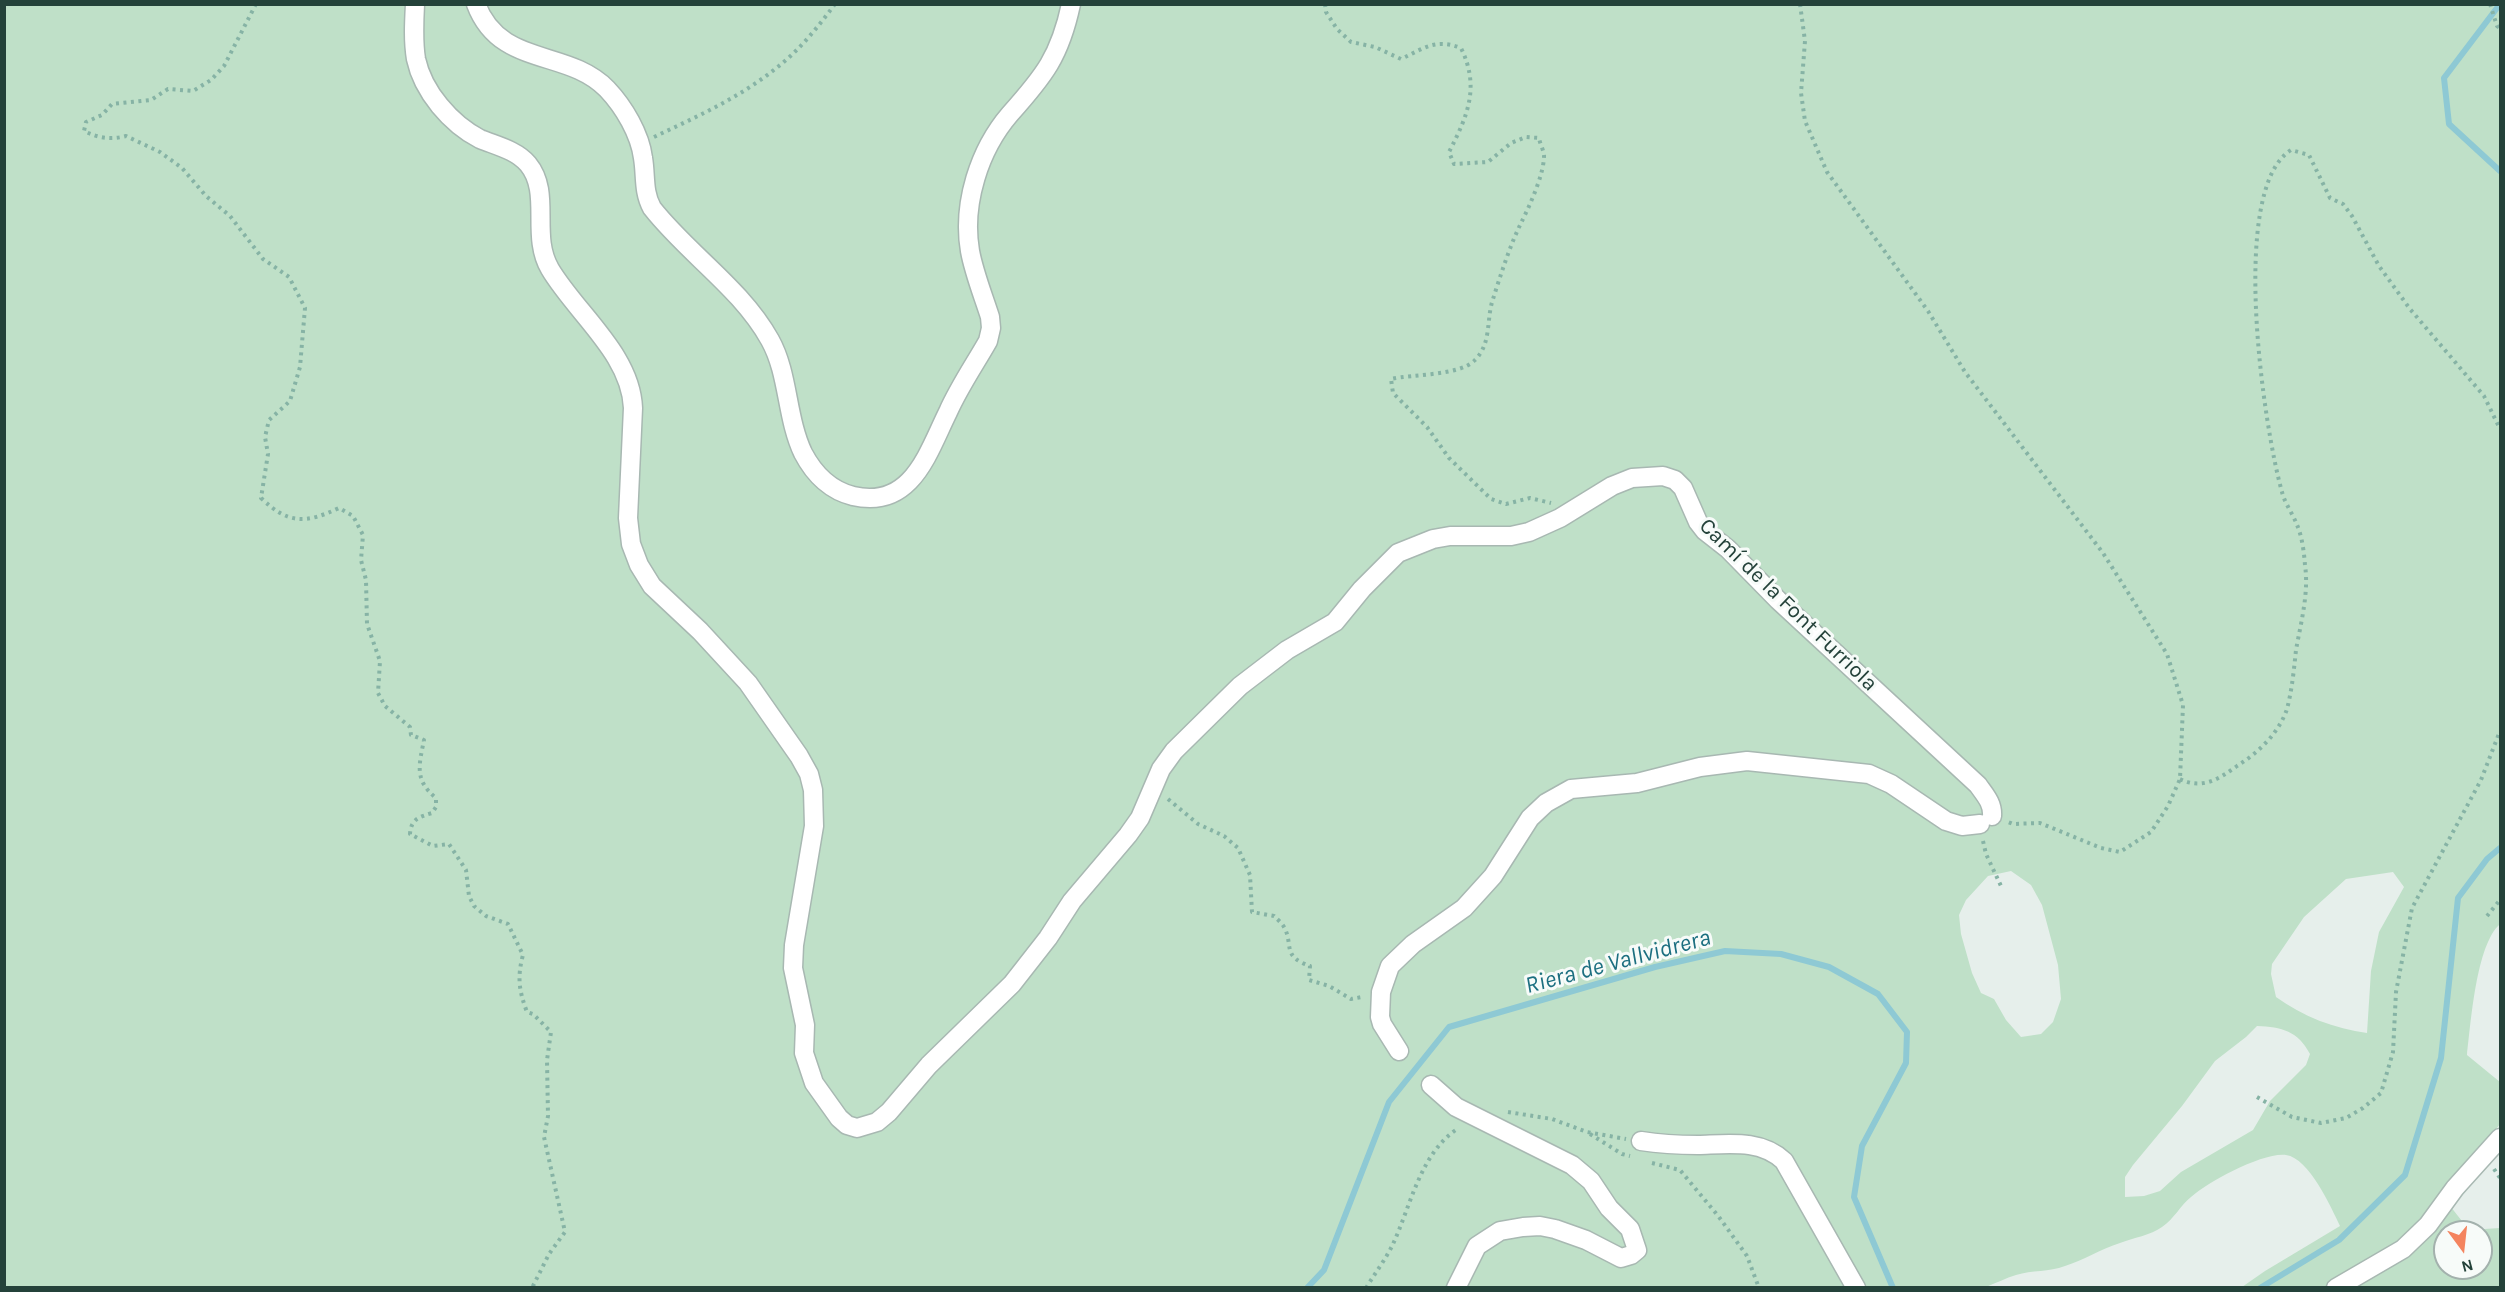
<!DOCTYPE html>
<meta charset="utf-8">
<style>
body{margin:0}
#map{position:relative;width:2505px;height:1292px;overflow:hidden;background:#e6efeb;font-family:Karla,sans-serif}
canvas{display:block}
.frame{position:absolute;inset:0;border:6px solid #24423a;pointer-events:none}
.north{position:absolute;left:2433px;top:1220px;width:60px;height:60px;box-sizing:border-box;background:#f7fbf9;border:2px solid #a3b1ad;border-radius:50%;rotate:165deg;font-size:16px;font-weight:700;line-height:24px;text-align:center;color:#24423a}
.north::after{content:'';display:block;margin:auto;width:21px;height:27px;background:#f4845f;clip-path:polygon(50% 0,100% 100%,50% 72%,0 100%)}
</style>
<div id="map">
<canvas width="2505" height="1292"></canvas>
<div class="frame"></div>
<div class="north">N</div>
</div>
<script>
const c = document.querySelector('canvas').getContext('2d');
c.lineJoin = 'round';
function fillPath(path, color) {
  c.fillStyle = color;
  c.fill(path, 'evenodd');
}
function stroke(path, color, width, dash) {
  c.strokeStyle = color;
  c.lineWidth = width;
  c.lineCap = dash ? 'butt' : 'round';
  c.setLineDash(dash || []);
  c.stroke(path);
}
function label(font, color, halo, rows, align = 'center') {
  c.font = font + ' Karla,sans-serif';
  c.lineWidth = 6;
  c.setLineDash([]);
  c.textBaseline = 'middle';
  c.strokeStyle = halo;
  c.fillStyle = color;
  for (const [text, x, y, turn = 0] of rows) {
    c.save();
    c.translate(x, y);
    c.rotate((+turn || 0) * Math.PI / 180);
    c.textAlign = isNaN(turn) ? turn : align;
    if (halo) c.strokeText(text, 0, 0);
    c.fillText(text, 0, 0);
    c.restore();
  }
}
fillPath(new Path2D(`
 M 5,5 L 2500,5 L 2500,924 C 2476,945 2471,1023 2467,1055 L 2500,1082 L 2500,1124 L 2443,1197 L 2469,1230 L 2500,1228 L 2500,1287 L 2242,1287 L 2265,1271 L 2340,1226 C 2331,1207 2309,1158 2286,1155 C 2263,1152 2208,1182 2191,1197 C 2180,1206 2174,1219 2162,1227 C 2151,1235 2133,1238 2120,1243 C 2101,1249 2084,1260 2065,1266 C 2049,1272 2032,1270 2016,1275 C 2006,1278 1996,1283 1986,1287 L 5,1288 ZM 2011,871 L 2031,885 L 2042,905 L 2058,965 L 2061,999 L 2053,1022 L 2041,1034 L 2021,1037 L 2006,1020 L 1994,999 L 1981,993 L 1972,973 L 1961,934 L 1959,915 L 1966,900 L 1988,876 ZM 2393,872 L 2404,887 L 2379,932 L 2371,971 L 2367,1033 C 2335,1029 2302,1016 2276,997 L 2271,974 L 2272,964 L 2304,917 L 2346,879 ZM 2257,1026 C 2282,1027 2298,1031 2310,1054 L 2306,1065 L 2270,1101 L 2253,1130 L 2181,1172 L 2160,1191 L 2144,1196 L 2125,1197 L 2125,1177 L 2133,1165 L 2182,1106 L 2215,1061 L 2246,1037 ZM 2445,1232 L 2481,1232 L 2481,1268 L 2445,1268 Z`), '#bfe0c8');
stroke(new Path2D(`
 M 2500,4 L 2444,78 L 2449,124 L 2500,171
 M 1307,1288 L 1324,1270 L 1389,1102 L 1449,1027 L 1655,967 L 1725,951 L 1781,954 L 1829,967 L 1878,994 L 1907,1032 L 1906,1063 L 1862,1146 L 1854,1197 L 1893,1288
 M 2260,1288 L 2339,1240 L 2405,1175 L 2441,1058 L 2458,898 L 2487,859 L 2500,848`), '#8ec9d4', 6);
const minor = new Path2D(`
 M 415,4 C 414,23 413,41 416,59 C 423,92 451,124 480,139 C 497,146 516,150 528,164 C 552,193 530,235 550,269 C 576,313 631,354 633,408 L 628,518 L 631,544 L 639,565 L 652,586 L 700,631 L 748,683 L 799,756 L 809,774 L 813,790 L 814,826 L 794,945 L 793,968 L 805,1025 L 804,1053 L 814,1083 L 839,1118 L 847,1125 L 857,1128 L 877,1122 L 889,1112 L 929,1065 L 1012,984 L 1048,938 L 1072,901 L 1128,835 L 1140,818 L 1161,769 L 1174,751 L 1240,686 L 1287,650 L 1335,622 L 1362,589 L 1398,553 L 1433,539 L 1450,536 L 1511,536 L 1529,532 L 1560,518 L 1612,486 L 1632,478 L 1663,476 L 1675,480 L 1683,488 L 1698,522 L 1705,531 L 1728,549 L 1778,600 L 1978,785 C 1985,795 1993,803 1992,816
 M 476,4 C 500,68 567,48 607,89 C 624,107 640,134 643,158 C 646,175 643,192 652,208 C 688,254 741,288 770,340 C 789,374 786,417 803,453 C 814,474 829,490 853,496 C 912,510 928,452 948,412 C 959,387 975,364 988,341 L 991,328 L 990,317 C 983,295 974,273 970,251 C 962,204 979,150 1010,114 C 1044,76 1060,56 1071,4
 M 1399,1051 L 1382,1024 L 1380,1017 L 1381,992 L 1390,966 L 1413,944 L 1464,908 L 1493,876 L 1530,818 L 1546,803 L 1571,789 L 1637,783 L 1700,767 L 1747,761 L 1869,774 L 1891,784 L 1946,821 L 1962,826 L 1980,824
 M 1431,1085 L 1456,1107 L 1572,1165 L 1591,1181 L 1609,1208 L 1630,1229 L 1637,1250 L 1631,1255 L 1621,1258 L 1586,1240 L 1555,1229 L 1540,1226 L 1523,1227 L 1500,1231 L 1477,1246 L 1456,1288
 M 1641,1141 C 1660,1144 1679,1145 1698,1145 C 1729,1144 1761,1139 1784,1161 L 1856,1288
 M 2336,1288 L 2403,1249 L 2428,1225 L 2455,1188 L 2500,1138`);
stroke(minor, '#a8b8b2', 21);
stroke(new Path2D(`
 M 256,4 L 224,66 L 211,80 L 193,91 L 168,89 L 151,100 L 112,104 L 102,115 L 86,122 L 84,131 C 98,138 111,140 126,136 L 160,152 L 182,168 L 206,196 L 230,216 L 263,259 L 289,277 L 305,308 L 300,367 L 290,401 L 269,420 L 265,437 L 268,454 L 261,498 C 288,524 305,524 339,508 L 353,516 L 363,535 L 361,560 L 366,580 L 367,624 L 380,661 L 378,693 L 385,706 L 410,727 L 411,735 L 424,740 C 419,765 414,780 436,798 L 436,807 L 432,813 C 419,817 411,819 410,834 L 433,846 L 449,844 L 466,870 L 469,896 L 474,906 L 486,916 L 508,924 L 523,955 C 517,977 519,991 527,1012 L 533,1014 L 551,1032 L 547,1060 L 548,1116 L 544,1137 L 565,1232 L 549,1254 L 532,1288
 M 1325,4 L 1326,12 L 1337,29 L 1351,42 L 1375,47 L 1401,59 C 1425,48 1435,38 1461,48 C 1480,87 1468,115 1449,152 L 1454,164 L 1488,162 L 1511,143 L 1526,137 L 1539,138 C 1540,144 1544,151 1544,156 C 1544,174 1530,205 1522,221 C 1510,245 1501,274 1493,299 C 1486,319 1492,343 1475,360 C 1460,376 1412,374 1391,379 L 1393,393 L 1427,427 L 1449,458 L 1491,499 L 1506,504 L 1530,498 L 1551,503
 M 1800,4 L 1805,41 L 1801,93 L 1805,121 L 1827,172 L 1928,311 L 1965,372 L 2103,553 L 2167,654 L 2183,705 L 2180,779 L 2168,806 L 2151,832 L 2120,852 L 2101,848 L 2040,823 L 2013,824 L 2008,822
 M 2490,4 L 2497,26 L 2500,28
 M 654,137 C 696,117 739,98 775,69 C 798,52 818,27 835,4
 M 2180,779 C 2202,790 2219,779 2237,766 C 2258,753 2279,733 2287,709 C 2292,690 2294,669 2296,650 C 2301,622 2309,593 2305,565 C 2304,552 2302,536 2297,525 C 2293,514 2285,504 2282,492 C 2264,429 2228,189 2291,150 L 2309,155 L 2330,198 L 2343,204 L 2352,216 L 2379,266 L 2410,309 L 2484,396 L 2500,429
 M 1168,799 L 1198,824 L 1224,836 L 1238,848 L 1250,875 L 1252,912 L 1274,916 C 1277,919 1282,923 1284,927 C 1294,945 1281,956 1310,966 L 1309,980 L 1329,986 L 1351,999 L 1362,997
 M 1983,841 L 1986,854 L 2001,886
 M 2487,916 L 2500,900
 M 2257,1097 L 2292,1117 L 2321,1123 L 2346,1118 L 2363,1108 L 2381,1093 L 2393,1052 L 2396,992 L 2412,908 L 2481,780 L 2500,731
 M 1508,1112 L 1552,1119 L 1587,1132 L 1626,1139
 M 1590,1134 L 1622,1154 L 1630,1156
 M 1652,1163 L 1680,1170 L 1719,1217 L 1747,1256 L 1759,1288
 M 2494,1169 L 2500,1178
 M 1366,1288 C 1375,1273 1386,1259 1393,1244 C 1411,1205 1421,1151 1459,1128`), '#86b3a5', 4, [3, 4.5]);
stroke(minor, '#fff', 18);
label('22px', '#24423a', '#f7fbf9', [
 ["Camí de la Font Furriola",1788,605,44]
]);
label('italic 24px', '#1c6f80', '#f7fbf9', [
 ["Riera de Vallvidrera",1618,962,-15]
]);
</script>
